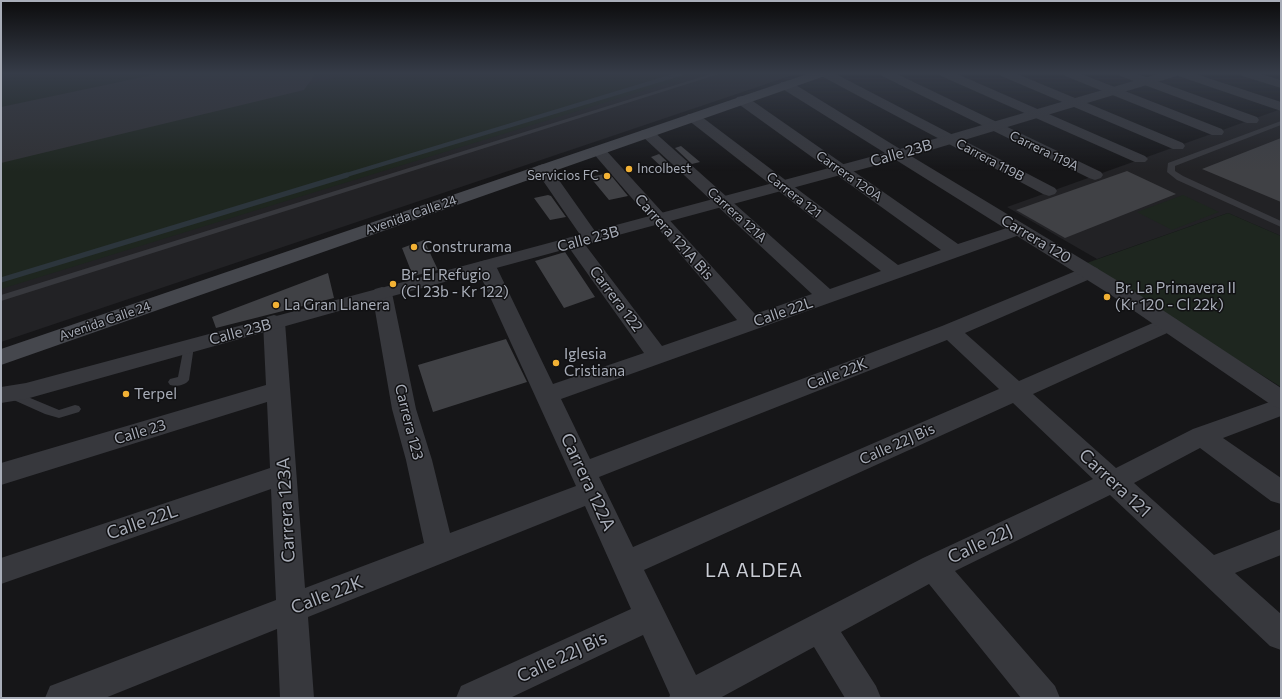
<!DOCTYPE html>
<style>
body{margin:0}
#map{position:relative;width:1282px;height:699px;overflow:hidden;background:#161618;font-family:Commissioner,sans-serif}
canvas{display:block}
.frame{position:absolute;inset:0;border:2px solid #a8adb8;pointer-events:none}
</style>
<div id="map">
<canvas width="1282" height="699"></canvas>
<div class="frame"></div>
</div>
<script>
const c = document.querySelector('canvas').getContext('2d');
c.lineJoin = 'round';
function fillPath(path, color) {
  c.fillStyle = color;
  c.fill(path, 'evenodd');
}
function stroke(path, color, width, dash) {
  c.strokeStyle = color;
  c.lineWidth = width;
  c.lineCap = dash ? 'butt' : 'round';
  c.setLineDash(dash || []);
  c.stroke(path);
}
function label(font, color, halo, rows, align = 'center') {
  c.font = font + ' Commissioner,sans-serif';
  c.lineWidth = 3;
  c.setLineDash([]);
  c.textBaseline = 'middle';
  c.strokeStyle = halo;
  c.fillStyle = color;
  for (const [text, x, y, turn = 0] of rows) {
    c.save();
    c.translate(x, y);
    c.rotate((+turn || 0) * Math.PI / 180);
    c.textAlign = isNaN(turn) ? turn : align;
    if (halo) c.strokeText(text, 0, 0);
    c.fillText(text, 0, 0);
    c.restore();
  }
}
fillPath(new Path2D(`
 M 1,73 L 799,73 L 1,342 Z
 M 1281,109 L 1281,236 L 1228,213 L 1097,259 L 1007,207 Z`), '#222225');
fillPath(new Path2D(`
 M 24,73 L 184,73 L 1,112 L 1,81 Z
 M 356,73 L 701,73 L 1,289 L 1,157 Z
 M 1183,195 L 1219,212 L 1172,230 L 1137,212 Z
 M 1228,213 L 1281,236 L 1281,387 L 1084,264 Z`), '#1e261f');
stroke(new Path2D(`
 M 343,176 L 683,73`), '#2c353c', 4);
stroke(new Path2D(`
 M 1,280 L 347,175`), '#2c353c', 5);
fillPath(new Path2D(`
 M 162,73 L 316,73 L 304,90 L 1,163 L 1,107 Z`), '#303135');
fillPath(new Path2D(`
 M 1281,138 L 1281,202 L 1202,169 Z
 M 681,146 L 700,162 L 692,164 L 675,148 Z
 M 659,154 L 674,168 L 665,170 L 651,157 Z
 M 1127,171 L 1176,194 L 1065,238 L 1016,210 Z
 M 609,173 L 628,196 L 609,200 L 590,177 Z
 M 548,195 L 551,196 L 566,217 L 550,220 L 534,198 Z
 M 424,240 L 438,270 L 413,276 L 402,248 Z
 M 565,252 L 595,297 L 564,308 L 535,261 Z
 M 328,273 L 334,298 L 216,328 L 212,317 Z
 M 506,339 L 527,382 L 433,412 L 418,365 Z`), '#404145');
fillPath(new Path2D(`
 M 714,73 L 722,73 L 1,301 L 1,295 Z
 M 1281,121 L 1281,125 L 1175,166 L 1175,171 L 1183,176 L 1281,221 L 1281,227 L 1177,180 L 1167,172 L 1168,163 Z
 M 189,342 L 194,346 L 189,380 C 186,385 176,387 170,385 L 168,382 L 170,379 L 178,377 L 184,346 Z
 M 11,390 L 59,410 L 75,405 L 79,406 L 81,409 L 79,412 L 59,418 L 45,414 L 7,397 L 5,394 L 7,391 Z`), '#37383d');
fillPath(new Path2D(`
 M 819,73 L 834,73 L 1055,188 L 1057,191 L 1055,194 L 1049,196 L 1043,194 L 821,76 Z
 M 880,73 L 895,73 L 1101,172 L 1103,175 L 1101,178 L 1095,180 L 1089,178 L 882,76 Z
 M 939,73 L 955,73 L 1145,156 L 1148,159 L 1145,162 L 1135,162 L 941,76 Z
 M 999,73 L 1015,73 L 1183,143 L 1185,146 L 1183,149 L 1173,149 L 1001,76 Z
 M 1063,73 L 1079,73 L 1222,129 L 1224,132 L 1222,135 L 1212,135 L 1065,76 Z
 M 1118,73 L 1135,73 L 1257,117 L 1259,120 L 1257,123 L 1247,123 L 1120,76 Z
 M 1176,73 L 1193,73 L 1281,102 L 1281,111 L 1178,76 Z
 M 1240,73 L 1258,73 L 1281,80 L 1281,88 L 1242,76 Z
 M 742,96 L 747,97 L 958,244 L 1019,224 L 1025,225 L 1028,229 L 1025,233 L 561,399 L 590,459 L 942,326 L 1083,268 L 1090,266 L 1097,268 L 1100,272 L 1097,276 L 965,333 L 1019,381 L 1162,319 L 1169,317 L 1176,319 L 1180,324 L 1176,329 L 1033,394 L 1116,468 L 1193,429 L 1281,398 L 1281,416 L 1223,438 L 1281,478 L 1281,504 L 1271,501 L 1200,448 L 1134,483 L 1214,555 L 1281,529 L 1281,555 L 1235,573 L 1281,614 L 1281,650 L 1270,646 L 1110,495 L 955,571 L 1055,686 L 1060,698 L 1021,698 L 929,584 L 841,632 L 876,686 L 881,698 L 845,698 L 814,647 L 720,698 L 669,698 L 670,695 L 643,635 L 510,698 L 456,698 L 461,686 L 631,609 L 585,506 L 308,617 L 314,698 L 280,698 L 277,629 L 105,698 L 45,698 L 50,686 L 276,600 L 271,489 L 1,584 L 1,558 L 270,468 L 267,402 L 1,485 L 1,463 L 266,385 L 263,322 L 267,317 L 274,315 L 281,317 L 285,322 L 305,588 L 424,543 L 406,460 L 392,409 L 372,293 L 375,289 L 382,287 L 389,289 L 392,293 L 416,409 L 432,460 L 450,533 L 576,486 L 476,266 L 479,262 L 486,260 L 493,262 L 496,266 L 553,384 L 644,353 L 565,242 L 568,238 L 574,237 L 580,238 L 662,346 L 737,320 L 593,153 L 590,150 L 593,147 L 603,147 L 755,314 L 812,294 L 642,136 L 640,133 L 642,130 L 652,130 L 830,289 L 881,271 L 688,120 L 686,117 L 688,114 L 698,114 L 898,265 L 941,250 L 737,103 L 735,100 L 737,97 ZM 947,340 L 999,389 L 633,547 L 599,477 ZM 1013,403 L 1093,479 L 923,558 L 696,675 L 644,570 Z
 M 543,164 L 549,166 L 597,234 L 600,238 L 597,242 L 591,243 L 585,242 L 535,169 L 537,166 Z`), '#37383d');
fillPath(new Path2D(`
 M 1161,73 L 1179,73 L 1177,76 L 911,156 L 1123,284 L 1281,388 L 1281,409 L 1273,406 L 1108,293 L 896,160 L 389,297 L 26,399 L 1,403 L 1,387 L 26,383 L 885,153 L 781,88 L 780,85 L 781,82 L 791,82 L 900,149 Z`), '#37383d');
fillPath(new Path2D(`
 M 810,73 L 827,73 L 825,76 L 1,365 L 1,349 Z`), '#45474d');
const sky = c.createLinearGradient(0, 0, 0, 171);
sky.addColorStop(0, '#0c0c0d');
sky.addColorStop(0.43, '#363c48');
sky.addColorStop(1, '#363c4800');
c.fillStyle = sky;
c.fillRect(0, 0, 1282, 171);
for (const [x, y, r, color] of [
 [629,169,4,"#f2b134"],
 [607,176,4,"#f2b134"],
 [414,247,4,"#f2b134"],
 [393,284,4,"#f2b134"],
 [1107,297,4,"#f2b134"],
 [276,305,4,"#f2b134"],
 [556,363,4,"#f2b134"],
 [126,394,4,"#f2b134"]
]) {
  const dot = new Path2D();
  dot.arc(x, y, r, 0, 2 * Math.PI);
  c.fillStyle = color;
  c.fill(dot);
  stroke(dot, '#111113', 1.5);
}
label('13px', '#a8adb8', '#111113', [
 ["Carrera 119A",1044,151,26],
 ["Carrera 119B",990,160,28],
 ["Carrera 120A",849,176,35],
 ["Carrera 121",794,195,38],
 ["Avenida Calle 24",411,215,-19],
 ["Carrera 121A",737,215,42],
 ["Avenida Calle 24",105,321,-19]
]);
label('13px', '#a8adb8', '#111113', [
 ["Incolbest",637,169],
 ["Servicios FC",599,176,"right"]
], 'left');
label('15px', '#a8adb8', '#111113', [
 ["Calle 23B",901,153,-16],
 ["Carrera 121A Bis",674,237,48],
 ["Calle 23B",588,239,-15],
 ["Carrera 120",1036,239,31],
 ["Carrera 122",616,299,53],
 ["Calle 22L",783,312,-19],
 ["Calle 23B",240,332,-15],
 ["Calle 22K",837,374,-21],
 ["Carrera 123",409,422,76],
 ["Calle 23",140,432,-17],
 ["Calle 22J Bis",897,444,-24]
]);
label('15px', '#a8adb8', '#111113', [
 ["Construrama",422,247],
 ["Br. El Refugio",401,275],
 ["(Cl 23b - Kr 122)",401,292],
 ["Br. La Primavera II",1115,288],
 ["(Kr 120 - Cl 22k)",1115,305],
 ["La Gran Llanera",284,305],
 ["Iglesia",564,354],
 ["Cristiana",564,371],
 ["Terpel",134,394]
], 'left');
label('18px', '#a8adb8', '#111113', [
 ["Carrera 122A",588,482,65],
 ["Carrera 121",1115,483,43],
 ["Carrera 123A",286,510,-93],
 ["Calle 22L",142,522,-19],
 ["Calle 22J",980,544,-25],
 ["Calle 22K",327,595,-21],
 ["Calle 22J Bis",562,657,-25]
]);
c.letterSpacing = '1px';
label('19px', '#c9ccd4', '#111113', [
 ["LA ALDEA",754,571]
]);
c.letterSpacing = '0px';
</script>
